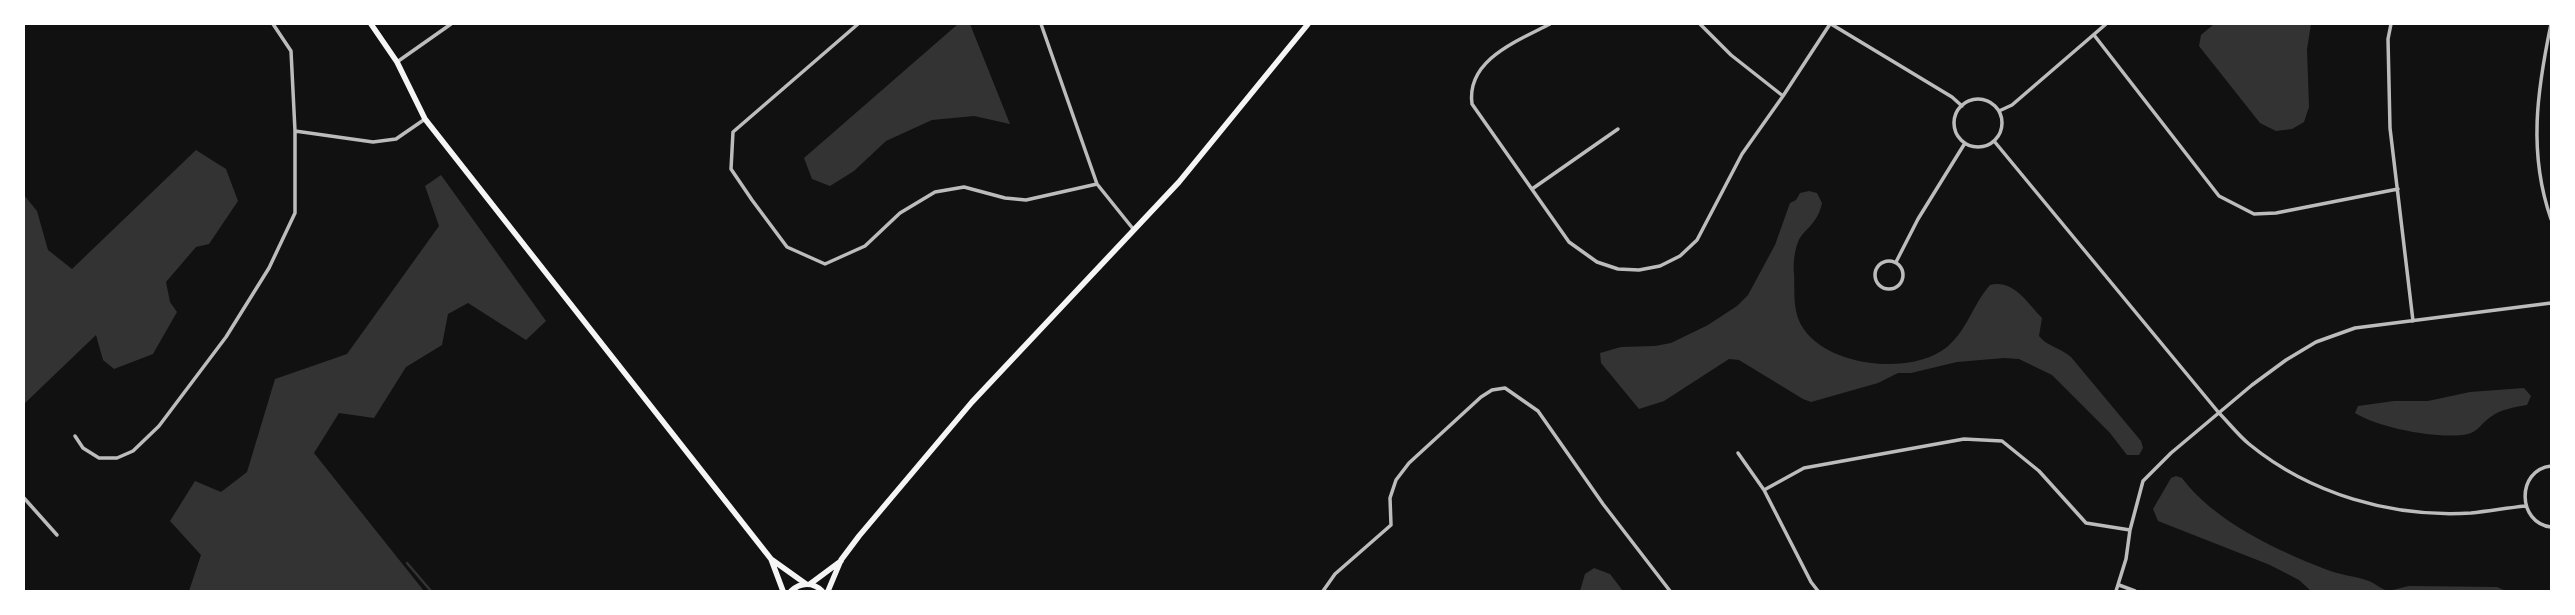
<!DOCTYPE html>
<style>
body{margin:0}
#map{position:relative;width:2575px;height:615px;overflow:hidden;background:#111;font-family:"Work Sans",sans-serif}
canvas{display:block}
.frame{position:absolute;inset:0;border:25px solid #fff;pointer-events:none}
</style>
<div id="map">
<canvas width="2575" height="615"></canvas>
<div class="frame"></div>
</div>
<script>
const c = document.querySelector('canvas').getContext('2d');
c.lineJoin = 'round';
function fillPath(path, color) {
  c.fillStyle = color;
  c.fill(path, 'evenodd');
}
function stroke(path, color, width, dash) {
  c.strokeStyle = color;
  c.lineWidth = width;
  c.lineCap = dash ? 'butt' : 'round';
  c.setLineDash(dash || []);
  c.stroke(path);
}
fillPath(new Path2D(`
 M 958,24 L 970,24 L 1010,124 L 974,116 L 932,120 L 886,141 L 854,171 L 830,186 L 812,179 L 804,158 Z
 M 2214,24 L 2311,24 L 2307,49 L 2309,107 L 2304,122 L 2292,129 L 2276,131 L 2260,123 L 2199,46 L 2201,35 Z
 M 196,150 L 226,169 L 238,201 L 209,244 L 196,247 L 166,282 L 170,302 L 177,312 L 153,354 L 114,369 L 103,360 L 96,335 L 24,404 L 24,195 L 37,211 L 48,250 L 72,269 Z
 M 441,175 L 546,321 L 526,340 L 468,303 L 448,314 L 442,345 L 406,367 L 374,418 L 339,413 L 314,453 L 424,591 L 189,591 L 201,555 L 170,521 L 195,481 L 221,492 L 247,472 L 275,379 L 347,354 L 439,226 L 425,186 Z
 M 1809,191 L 1817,193 L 1822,203 C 1819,218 1812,224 1802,235 C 1795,243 1793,263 1794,273 C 1795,292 1792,311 1803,328 C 1828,367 1912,376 1947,347 C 1968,329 1973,304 1990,285 C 2014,279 2027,303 2042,318 L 2039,336 C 2048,347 2061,348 2071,357 L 2141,441 L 2143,448 L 2139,455 L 2127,455 L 2110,433 L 2052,375 L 2019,359 L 2004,358 L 1957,362 L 1911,373 L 1898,373 L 1878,383 L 1811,402 L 1803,399 L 1739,360 L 1729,359 L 1664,401 L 1639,409 L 1601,363 L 1600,353 L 1621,347 L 1655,346 L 1671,343 L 1708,325 L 1737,306 L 1748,295 L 1775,245 L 1790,203 L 1796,200 L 1800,193 Z
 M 2524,388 L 2531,396 L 2527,405 C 2515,407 2502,409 2492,416 C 2483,421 2478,432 2468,434 C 2440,440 2379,428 2355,413 L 2358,406 L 2394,401 L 2428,401 L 2470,392 Z
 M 2176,476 L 2182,478 C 2214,521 2276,550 2325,569 C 2339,575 2355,576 2369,581 C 2376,584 2381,589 2388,591 L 2409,586 L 2497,587 L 2506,591 L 2311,591 L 2299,580 L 2270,565 L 2158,521 L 2153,509 L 2171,478 Z
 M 1594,568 L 1610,574 L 1623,591 L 1580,591 L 1585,574 Z`), '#333');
stroke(new Path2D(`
 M 407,563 L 431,591`), '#333', 2.5);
stroke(new Path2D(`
 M 858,24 L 733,132 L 731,169 L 752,200 L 787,247 L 825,264 L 865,246 L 900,213 L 935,192 L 964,187 L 1005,198 L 1026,200 L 1097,184
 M 1041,24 L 1097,184 L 1134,230
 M 1550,24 C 1517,41 1466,60 1472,104 L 1569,242 L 1597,262 L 1618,269 L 1639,270 L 1660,266 L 1680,256 L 1697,240 L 1742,154 L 1783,96 L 1830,24
 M 1700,24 L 1731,55 L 1783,96
 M 1831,24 L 1952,97 L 1962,106
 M 2391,24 L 2388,39 L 2390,128 L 2413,321
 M 2551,24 C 2537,91 2528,153 2551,219
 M 2094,35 L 2219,196 L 2254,214 L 2276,213 L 2398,189
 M 397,62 L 451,24
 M1954 123a24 24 0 1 1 48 0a24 24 0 1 1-48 0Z
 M 1999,111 L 2012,105 L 2106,24
 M 295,131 L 373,142 L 396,139 L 425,119
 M 1994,141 L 2219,413 C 2229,423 2238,435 2249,444 C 2310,494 2392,518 2471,513 C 2489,511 2507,508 2525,506
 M 1532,189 L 1618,129
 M1875 275a14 14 0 1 1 28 0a14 14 0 1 1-28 0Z
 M 1896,262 L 1918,219 L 1965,143
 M 75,436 L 83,448 L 99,458 L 117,458 L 133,451 L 159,426 L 226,337 L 269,268 L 295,213 L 295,131 L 291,51 L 273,24
 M 1738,453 L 1764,490 L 1811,582 L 1818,591
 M 2551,466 C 2516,470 2517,523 2551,527
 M 1764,490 L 1804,468 L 1964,439 L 2002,441 L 2039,471 L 2086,523 L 2130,530
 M 24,498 L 57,535
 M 2119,585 L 2135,591
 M 1323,591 L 1335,574 L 1391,525 L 1390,498 L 1396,480 L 1409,463 L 1481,397 L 1492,390 L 1505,388 L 1538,411 L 1603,504 L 1670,591
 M 2116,591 L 2126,559 L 2130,530 L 2143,481 L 2171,453 L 2252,385 L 2286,360 L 2316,342 L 2355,328 L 2551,303`), '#bcbcbc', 3.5);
stroke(new Path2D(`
 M 371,24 L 397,62 L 425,119 L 771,559 L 806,584
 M 771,559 L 783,591
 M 810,584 L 841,561
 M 791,591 C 801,582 813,582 822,591
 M 828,591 L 841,560 L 859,536 L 972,402 L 1179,182 L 1308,24`), '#f5f5f5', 5.5);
</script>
